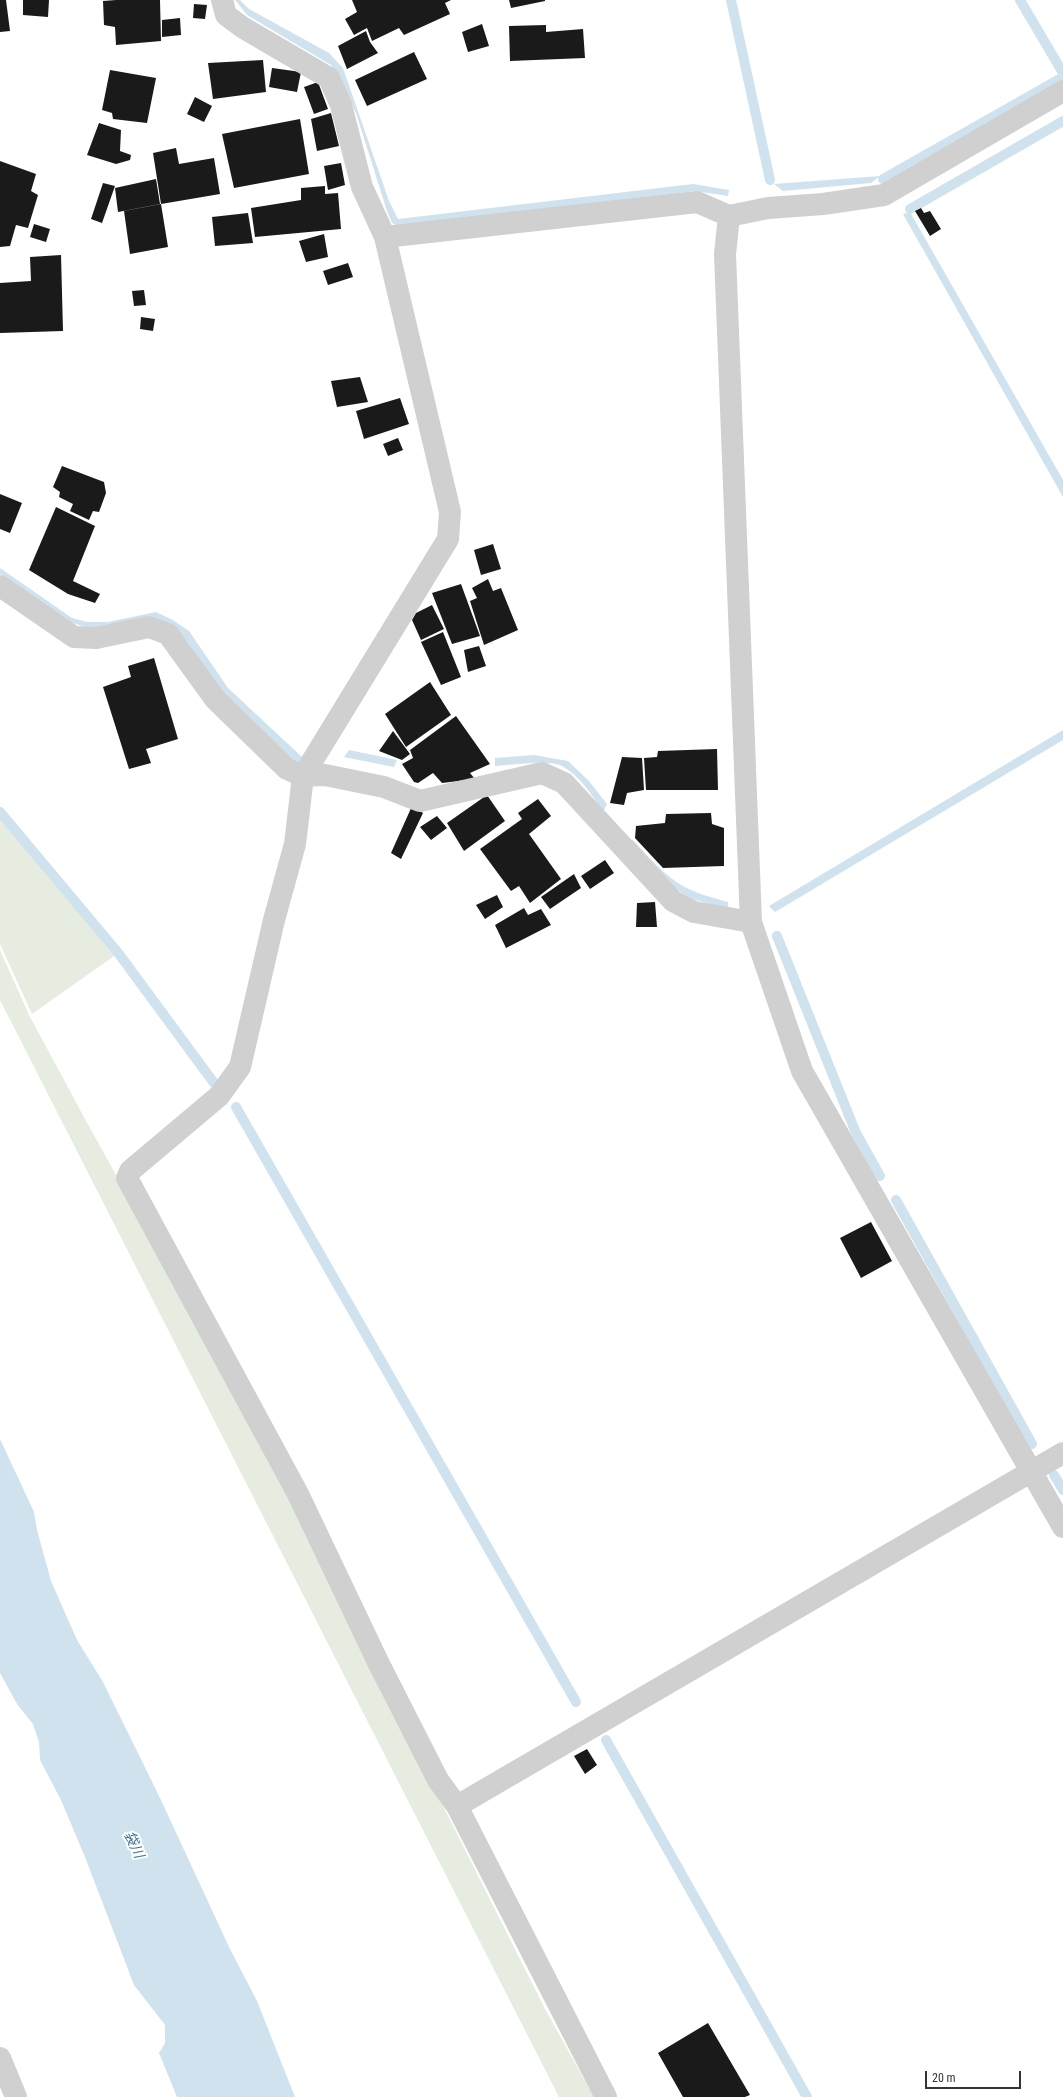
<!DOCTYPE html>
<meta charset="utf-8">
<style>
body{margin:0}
#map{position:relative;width:1063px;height:2097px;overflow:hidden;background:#fff;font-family:"Roboto Condensed",sans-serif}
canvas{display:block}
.scale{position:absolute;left:925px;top:2071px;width:96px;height:18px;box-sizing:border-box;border:2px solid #333;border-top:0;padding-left:5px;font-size:12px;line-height:14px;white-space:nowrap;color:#333;-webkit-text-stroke:3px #fff;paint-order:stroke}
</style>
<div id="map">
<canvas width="1063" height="2097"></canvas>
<div class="scale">20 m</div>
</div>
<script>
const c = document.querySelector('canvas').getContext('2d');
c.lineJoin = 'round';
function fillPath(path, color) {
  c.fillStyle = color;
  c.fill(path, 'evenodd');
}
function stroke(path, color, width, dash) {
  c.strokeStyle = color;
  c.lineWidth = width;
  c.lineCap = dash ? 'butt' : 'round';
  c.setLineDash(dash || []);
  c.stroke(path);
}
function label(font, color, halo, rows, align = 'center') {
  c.font = font + ' "Roboto Condensed","Noto Sans JP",sans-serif';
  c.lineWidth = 4;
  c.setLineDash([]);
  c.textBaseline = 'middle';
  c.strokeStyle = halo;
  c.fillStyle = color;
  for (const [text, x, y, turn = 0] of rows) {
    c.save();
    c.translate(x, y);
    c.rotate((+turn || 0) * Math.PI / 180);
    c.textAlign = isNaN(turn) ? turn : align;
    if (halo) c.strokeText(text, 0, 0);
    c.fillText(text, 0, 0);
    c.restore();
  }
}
fillPath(new Path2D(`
 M 0,819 L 114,956 L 32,1014 L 0,944 Z
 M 0,950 L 29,1015 L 85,1119 L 226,1374 L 545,2009 L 594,2097 L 559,2097 L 0,1000 Z`), '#e6ecdf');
fillPath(new Path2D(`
 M 235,0 L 240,0 L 249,9 L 329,53 L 343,68 L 389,201 L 398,219 L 693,184 L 729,190 L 728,196 L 695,191 L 400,227 L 392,223 L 387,211 L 356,113 L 331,65 L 247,15 Z
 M 880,176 L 871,183 L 783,191 L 774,184 Z
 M 910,212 L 1063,480 L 1063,497 L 903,214 Z
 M 0,568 L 72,618 L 87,622 L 108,622 L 156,612 L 173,620 L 189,631 L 228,688 L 302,757 L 298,764 L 222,693 L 186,640 L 178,631 L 91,629 L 70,622 L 0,574 Z
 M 1063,730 L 1063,740 L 775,912 L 769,906 Z
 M 349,750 L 397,760 L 394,767 L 344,757 Z
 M 534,755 L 568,761 L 588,780 L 607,804 L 603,812 C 592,795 580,776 562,766 C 551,759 509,765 495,766 L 495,758 Z
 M 633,840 C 647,855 661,872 678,883 C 693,893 711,897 728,902 L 728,909 L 692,899 L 671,886 L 627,844 Z
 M 0,1439 L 34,1512 L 37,1530 L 51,1581 L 77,1640 L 103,1682 L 160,1798 L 229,1947 L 257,2001 L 295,2097 L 177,2097 L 159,2053 L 165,2043 L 165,2025 L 134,1985 L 85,1857 L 61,1800 L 40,1760 L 39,1742 L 33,1724 L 17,1704 L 0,1673 Z`), '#cfe2ee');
stroke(new Path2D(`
 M 731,0 L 770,180
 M 1020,0 L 1063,73
 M 883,179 L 1063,77
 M 910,209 L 1063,121
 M 0,812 L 119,954 L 214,1083
 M 777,936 L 856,1133 L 880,1176
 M 236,1107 L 576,1702
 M 896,1200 L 1032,1444
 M 1054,1475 L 1063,1490
 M 606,1740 L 807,2097`), '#cfe2ee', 10);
fillPath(new Path2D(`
 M 0,0 L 6,0 L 10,31 L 0,32 Z
 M 23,0 L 49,0 L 48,17 L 23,15 Z
 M 116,0 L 160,0 L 161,41 L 116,45 L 115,27 L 104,25 L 103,1 Z
 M 352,0 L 451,0 L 445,3 L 450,14 L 404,35 L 399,28 L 372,41 L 367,28 L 354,35 L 345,19 L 357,12 Z
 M 509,0 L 545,0 L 545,1 L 511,8 Z
 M 194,4 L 207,5 L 205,19 L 193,18 Z
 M 180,18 L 181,35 L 162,37 L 162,20 Z
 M 482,24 L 489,46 L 468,52 L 462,32 Z
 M 546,25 L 546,32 L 583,29 L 585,58 L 510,61 L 509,26 Z
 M 366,31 L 370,42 L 378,53 L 347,69 L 338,46 Z
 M 414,52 L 427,79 L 367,106 L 355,80 Z
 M 263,60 L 266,92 L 213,99 L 208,63 Z
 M 272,68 L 301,72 L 297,92 L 269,87 Z
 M 110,70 L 156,78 L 147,123 L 113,119 L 112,113 L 102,110 Z
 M 318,82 L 328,109 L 314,114 L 304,87 Z
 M 195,97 L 212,106 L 204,122 L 187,114 Z
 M 331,113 L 339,146 L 317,151 L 311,119 Z
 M 300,119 L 309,174 L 234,188 L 222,134 Z
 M 99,123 L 121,130 L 120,151 L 131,155 L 130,160 L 116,164 L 87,155 Z
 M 176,148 L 179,164 L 214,158 L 220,194 L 161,204 L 153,153 Z
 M 0,161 L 36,174 L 31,191 L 38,195 L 28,228 L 16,225 L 10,246 L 0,247 Z
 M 341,163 L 345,185 L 328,190 L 324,166 Z
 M 156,179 L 160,204 L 118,212 L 115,188 Z
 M 103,183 L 115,186 L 102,223 L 91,219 Z
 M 325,186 L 325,194 L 338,193 L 341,229 L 255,237 L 251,208 L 301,200 L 301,188 Z
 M 161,204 L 168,247 L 130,254 L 124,211 Z
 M 921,208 L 924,213 L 930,211 L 941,229 L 930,236 L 915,211 Z
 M 248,213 L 253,243 L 215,246 L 212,217 Z
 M 34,224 L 50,229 L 46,242 L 30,237 Z
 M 324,234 L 328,257 L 306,262 L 299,241 Z
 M 61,255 L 63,331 L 0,333 L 0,283 L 31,281 L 30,257 Z
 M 348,263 L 353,277 L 328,285 L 323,271 Z
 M 144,290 L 146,305 L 134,306 L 132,291 Z
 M 141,317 L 155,319 L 153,331 L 140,329 Z
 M 360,377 L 368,402 L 337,407 L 331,381 Z
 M 400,398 L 409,424 L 364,439 L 356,411 Z
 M 398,438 L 403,450 L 388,456 L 383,444 Z
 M 62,466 L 104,482 L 106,493 L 99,512 L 93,511 L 89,520 L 70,511 L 73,504 L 59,497 L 60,492 L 53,487 Z
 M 0,494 L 22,503 L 10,533 L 0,529 Z
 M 56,507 L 95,526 L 73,581 L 100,594 L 95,603 L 68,594 L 29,570 Z
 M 493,544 L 501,569 L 481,575 L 474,550 Z
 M 488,579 L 493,591 L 501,588 L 518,630 L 484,645 L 470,601 L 477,598 L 472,588 Z
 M 461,584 L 480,636 L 452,644 L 432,593 Z
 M 432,605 L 444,629 L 421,640 L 412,620 L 416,613 Z
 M 443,632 L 461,677 L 441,685 L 421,642 Z
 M 479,646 L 486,666 L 468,672 L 464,650 Z
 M 154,658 L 178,739 L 146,749 L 151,763 L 129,769 L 103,687 L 131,677 L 128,666 Z
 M 430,682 L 451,715 L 406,747 L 385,714 Z
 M 456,716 L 490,764 L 470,773 L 475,779 L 442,783 L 433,773 L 418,783 L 414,782 L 402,764 L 413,758 L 410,750 Z
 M 393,731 L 410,754 L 402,760 L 379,751 Z
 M 717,749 L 718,790 L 646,790 L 644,758 L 657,757 L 658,751 Z
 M 622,757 L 642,758 L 644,790 L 627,793 L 624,805 L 610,803 Z
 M 487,795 L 505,821 L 464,851 L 447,823 Z
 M 538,799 L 551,816 L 529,834 L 561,879 L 530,903 L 519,886 L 511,891 L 480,849 L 522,819 L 518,813 Z
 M 412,806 L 423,813 L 401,859 L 391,853 Z
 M 711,813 L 712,824 L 724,828 L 724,866 L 663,868 L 635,838 L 636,826 L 665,823 L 666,814 Z
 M 437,816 L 447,828 L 431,840 L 420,827 Z
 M 605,860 L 614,873 L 590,889 L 581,876 Z
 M 574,874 L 581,888 L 550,909 L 541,897 Z
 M 497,895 L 503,907 L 485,919 L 476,905 Z
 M 655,902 L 657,927 L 636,927 L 637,903 Z
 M 524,908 L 528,915 L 541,909 L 551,925 L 506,948 L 495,925 Z
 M 871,1222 L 892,1261 L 861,1278 L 840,1238 Z
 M 587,1749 L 597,1765 L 585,1774 L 574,1756 Z
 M 708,2023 L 750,2095 L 745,2097 L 683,2097 L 658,2053 Z`), '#1a1a1a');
stroke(new Path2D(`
 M 222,0 L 226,15 L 242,27 L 329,78 L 341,105 L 362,187 L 385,237 L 450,512 L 448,539 L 303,776 L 295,844 L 274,920 L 240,1067 L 219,1096 L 130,1171 L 127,1178 L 298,1494 L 378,1662 L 438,1780 L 457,1806 L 606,2097
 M 729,216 L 725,254 L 751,922 L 802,1071 L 1063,1527
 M 385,237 L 697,202 L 729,216 L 768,208 L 823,204 L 884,195 L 1063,91
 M 0,586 L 74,637 L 96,638 L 149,627 L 168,634 L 215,699 L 287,769 L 303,776 L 325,775 L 384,787 L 420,801 L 542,773 L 564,783 L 673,901 L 694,912 L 751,922
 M 457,1806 L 1063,1453
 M 0,2058 L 16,2097`), '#d0d0d0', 22);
label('italic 14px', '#3f7597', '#fff', [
 ["袋川",133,1845,65]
]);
</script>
